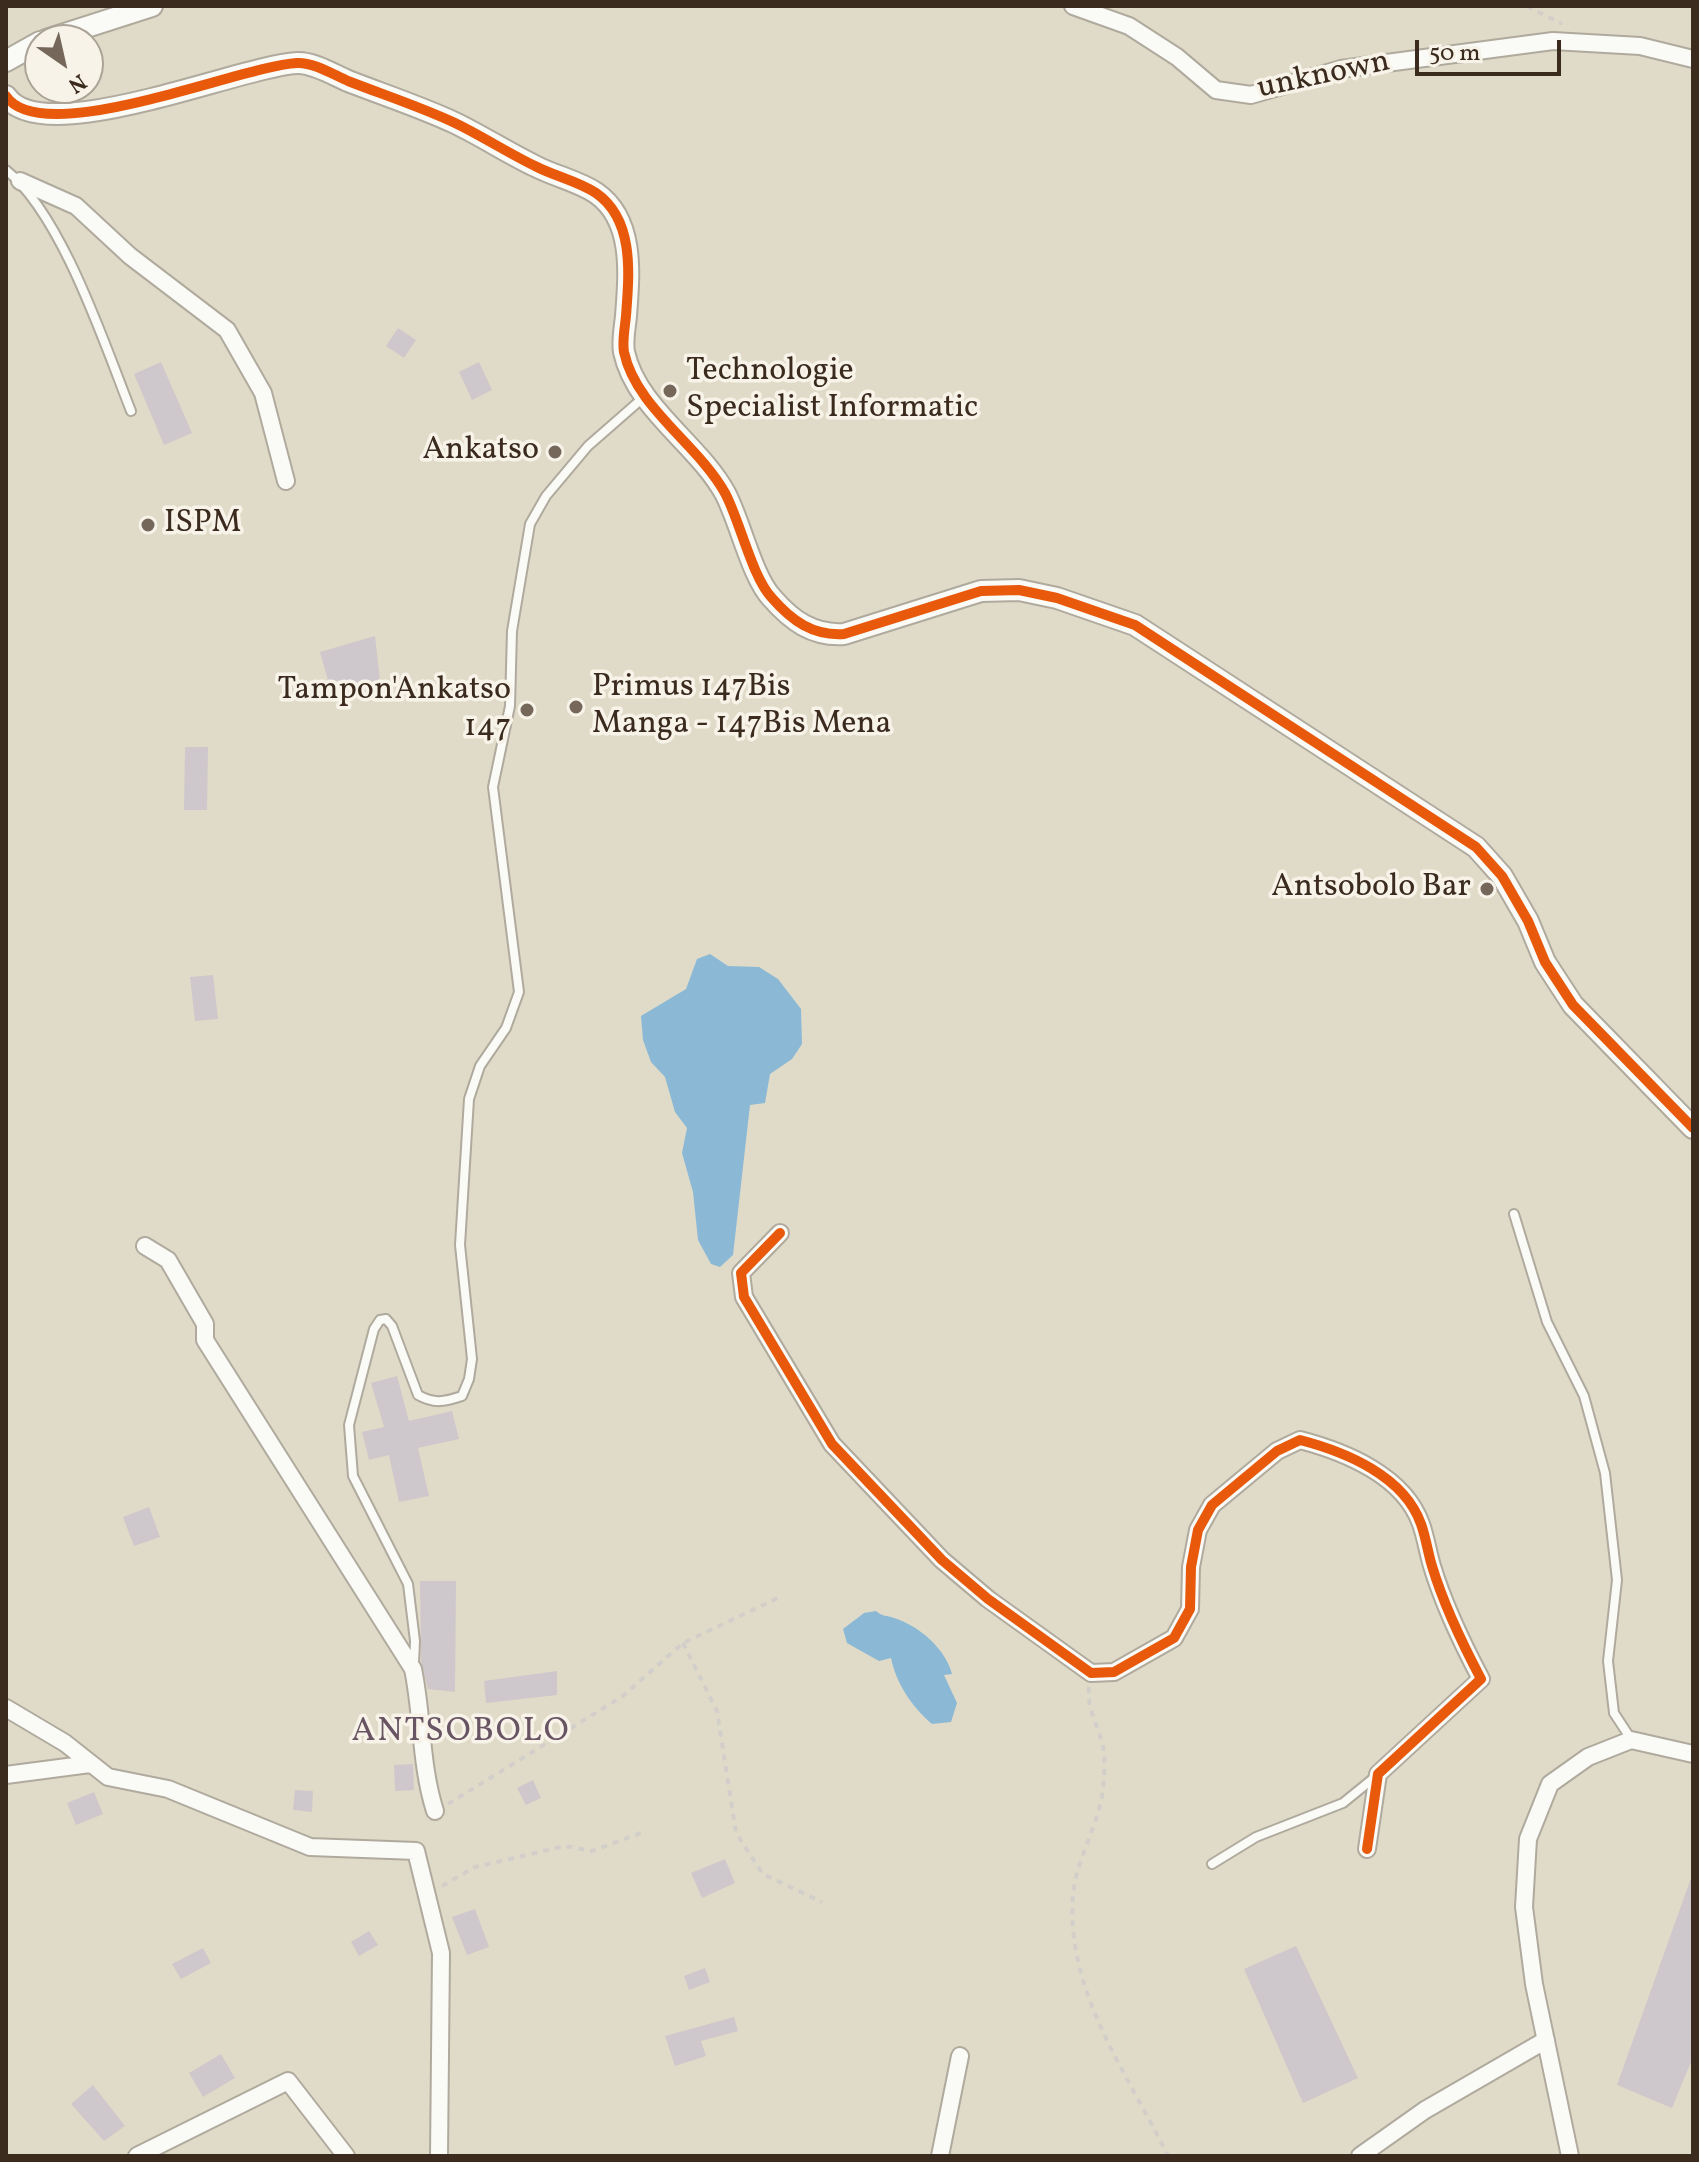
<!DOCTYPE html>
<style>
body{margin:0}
#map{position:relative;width:1699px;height:2162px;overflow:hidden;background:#e0dbc8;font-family:Vollkorn,serif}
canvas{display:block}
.frame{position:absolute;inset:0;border:8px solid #3b2a1e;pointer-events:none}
.north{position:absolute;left:24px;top:24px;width:80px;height:80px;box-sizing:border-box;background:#f7f3e8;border:2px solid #aca397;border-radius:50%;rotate:146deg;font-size:22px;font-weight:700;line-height:32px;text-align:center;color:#3b2a1e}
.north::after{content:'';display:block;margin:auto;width:28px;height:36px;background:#75685a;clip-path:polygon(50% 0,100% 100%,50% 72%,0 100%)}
.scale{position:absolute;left:1415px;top:40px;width:146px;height:36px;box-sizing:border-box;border:4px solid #3b2a1e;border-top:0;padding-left:10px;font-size:24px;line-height:28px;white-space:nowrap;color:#3b2a1e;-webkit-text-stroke:6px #f7f3e8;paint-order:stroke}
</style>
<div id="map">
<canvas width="1699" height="2162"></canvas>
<div class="frame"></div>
<div class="north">N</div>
<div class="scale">50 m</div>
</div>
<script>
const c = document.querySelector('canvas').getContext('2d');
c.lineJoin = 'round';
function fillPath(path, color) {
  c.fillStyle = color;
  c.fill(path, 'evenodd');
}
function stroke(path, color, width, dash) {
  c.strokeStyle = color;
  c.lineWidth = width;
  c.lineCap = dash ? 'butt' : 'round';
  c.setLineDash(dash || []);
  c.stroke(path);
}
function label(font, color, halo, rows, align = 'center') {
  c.font = font + ' Vollkorn,serif';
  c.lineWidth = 7;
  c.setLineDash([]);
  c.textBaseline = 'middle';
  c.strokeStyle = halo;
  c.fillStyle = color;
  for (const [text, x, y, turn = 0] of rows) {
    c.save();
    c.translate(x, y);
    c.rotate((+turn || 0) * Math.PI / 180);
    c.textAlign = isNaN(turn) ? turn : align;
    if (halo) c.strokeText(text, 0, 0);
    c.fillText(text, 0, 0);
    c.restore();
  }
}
fillPath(new Path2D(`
 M 710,954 L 728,966 L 759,967 L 778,979 L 801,1009 L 802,1044 L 792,1059 L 770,1074 L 765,1103 L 750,1105 L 733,1255 L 720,1267 L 711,1264 L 698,1240 L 693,1192 L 682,1153 L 687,1128 L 675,1112 L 665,1077 L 651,1062 L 643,1040 L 641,1016 L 686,989 L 697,959 Z
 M 876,1611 C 883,1617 886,1615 894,1618 C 918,1625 946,1649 952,1674 L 944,1675 L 957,1703 L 951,1722 L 932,1724 C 912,1707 896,1683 891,1658 L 879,1661 L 847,1643 L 843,1629 L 864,1613 Z`), '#8bb8d5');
fillPath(new Path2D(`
 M 398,328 L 416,340 L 404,358 L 386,346 Z
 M 161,362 L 192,433 L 164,445 L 134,374 Z
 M 479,362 L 492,390 L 472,400 L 459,372 Z
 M 375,636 L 382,697 L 331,691 L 320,652 Z
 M 185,747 L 208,747 L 207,810 L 184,810 Z
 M 213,975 L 218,1019 L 195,1021 L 190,977 Z
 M 397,1376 L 409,1421 L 452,1411 L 459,1439 L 418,1448 L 429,1496 L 399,1502 L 389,1455 L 369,1460 L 362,1432 L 384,1427 L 371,1383 Z
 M 149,1507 L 160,1537 L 134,1546 L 123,1517 Z
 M 420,1581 L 456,1581 L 455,1692 L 428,1689 L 421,1661 Z
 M 557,1671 L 557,1695 L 486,1703 L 484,1681 Z
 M 413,1764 L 414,1790 L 395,1791 L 394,1765 Z
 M 533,1780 L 541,1798 L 526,1805 L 517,1788 Z
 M 295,1790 L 313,1791 L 312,1812 L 293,1810 Z
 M 94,1792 L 103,1814 L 76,1825 L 67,1803 Z
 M 725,1859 L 735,1883 L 702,1898 L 691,1873 Z
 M 1691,1878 L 1693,2057 L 1672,2108 L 1617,2085 Z
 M 475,1909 L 489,1947 L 467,1955 L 452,1917 Z
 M 369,1931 L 378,1945 L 359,1956 L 351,1942 Z
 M 1296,1946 L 1358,2078 L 1303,2103 L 1244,1969 Z
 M 203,1948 L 211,1963 L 181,1979 L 172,1964 Z
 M 705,1968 L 710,1982 L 689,1990 L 684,1976 Z
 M 734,2017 L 738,2031 L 701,2041 L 706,2056 L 675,2066 L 665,2036 Z
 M 221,2054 L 235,2078 L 203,2097 L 189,2073 Z
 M 93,2085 L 125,2126 L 104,2141 L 71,2104 Z`), '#cec7cb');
const service = new Path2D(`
 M 6,170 C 62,215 104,343 131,411
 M 1514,1214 L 1547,1322 L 1584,1396 L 1605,1473 L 1617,1580 L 1608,1661 L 1614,1713 L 1631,1739
 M 414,1663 L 415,1641 L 408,1584 L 353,1476 L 349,1425 L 374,1329 L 380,1320 L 386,1319 L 392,1326 L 418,1395 C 434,1404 444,1402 462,1396 L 469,1379 L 472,1359 L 460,1245 L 469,1099 L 480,1066 L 506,1028 L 519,992 L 493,787 L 510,706 L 512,631 L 530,524 L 546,496 L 588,446 L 644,397
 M 1212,1864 L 1256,1837 L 1343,1803 L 1375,1777`);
const minor = new Path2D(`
 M 1073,6 L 1129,26 L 1177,57 L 1216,90 L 1251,95 L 1341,69 L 1553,41 L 1640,46 L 1693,59
 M 20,181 L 76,206 L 130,256 L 227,330 L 263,393 L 286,481
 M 780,1233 L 741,1273 L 744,1297 L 832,1444 L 942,1560 L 988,1599 L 1091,1673 L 1114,1672 L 1174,1638 L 1190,1609 L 1191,1567 L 1198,1530 L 1212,1505 L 1277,1451 L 1300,1440 C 1346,1452 1404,1476 1421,1524 C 1426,1538 1428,1553 1432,1566 C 1444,1606 1462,1643 1481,1679 L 1378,1774 L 1367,1849
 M 145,1246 L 168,1260 L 205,1324 L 205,1340 L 413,1669 C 423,1717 420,1764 435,1811
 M 6,1708 L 65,1743 L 108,1777 L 168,1789 L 310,1847 L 416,1851 L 441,1953 L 439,2156
 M 6,1775 L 90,1764
 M 137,2156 L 288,2081 L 346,2156
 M 940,2156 L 960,2056
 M 1360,2156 L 1425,2110 L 1546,2040
 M 1570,2156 L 1534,1984 L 1524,1907 L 1528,1839 L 1550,1784 L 1588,1757 L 1631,1740 L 1693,1754`);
const tertiary = new Path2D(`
 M 46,40 L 152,6
 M 6,61 L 40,42
 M 6,96 C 42,150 240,66 297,63 C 313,62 334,75 348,81 C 384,95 421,107 455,123 C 482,136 508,153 535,166 C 554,176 578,181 596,193 C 635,220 629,275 626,316 C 625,327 622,341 624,352 C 636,408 698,444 725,493 C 740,521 752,577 772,598 C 792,621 813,636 844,634 L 981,591 L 1019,590 L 1057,598 L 1135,625 L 1476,847 L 1502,876 L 1528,921 L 1545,962 L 1573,1005 L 1693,1128`);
stroke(service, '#afaa9d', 12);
stroke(minor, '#afaa9d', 20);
stroke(tertiary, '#afaa9d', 24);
stroke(new Path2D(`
 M 1527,6 L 1562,24
 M 683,1643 L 717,1711 L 736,1833 L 763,1874 L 822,1902
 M 1089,1687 C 1086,1710 1101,1730 1104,1752 C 1105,1763 1104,1777 1103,1789 C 1099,1825 1076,1859 1073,1895 C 1065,1991 1128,2074 1168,2156
 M 448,1804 L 623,1696 L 683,1643 L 780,1597
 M 442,1886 L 475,1867 L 565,1846 L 592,1851 L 646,1831`), '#d2cfca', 4, [6, 6]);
stroke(service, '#fafaf7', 8);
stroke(minor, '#fafaf7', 16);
stroke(tertiary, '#fafaf7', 20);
stroke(new Path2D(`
 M 6,96 C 42,150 240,66 297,63 C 313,62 334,75 348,81 C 384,95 421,107 455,123 C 482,136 508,153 535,166 C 554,176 578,181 596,193 C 635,220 629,275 626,316 C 625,327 622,341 624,352 C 636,408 698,444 725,493 C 740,521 752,577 772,598 C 792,621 813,636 844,634 L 981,591 L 1019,590 L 1057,598 L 1135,625 L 1476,847 L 1502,876 L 1528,921 L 1545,962 L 1573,1005 L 1693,1128
 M 780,1233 L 741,1273 L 744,1297 L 832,1444 L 942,1560 L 988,1599 L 1091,1673 L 1114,1672 L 1174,1638 L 1190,1609 L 1191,1567 L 1198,1530 L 1212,1505 L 1277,1451 L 1300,1440 C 1346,1452 1404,1476 1421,1524 C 1426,1538 1428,1553 1432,1566 C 1444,1606 1462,1643 1481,1679 L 1378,1774 L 1367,1849`), '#e8590c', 10);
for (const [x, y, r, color] of [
 [670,391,8,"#75685a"],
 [555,452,8,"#75685a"],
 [148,525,8,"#75685a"],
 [576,707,8,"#75685a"],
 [527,710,8,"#75685a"],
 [1487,889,8,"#75685a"]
]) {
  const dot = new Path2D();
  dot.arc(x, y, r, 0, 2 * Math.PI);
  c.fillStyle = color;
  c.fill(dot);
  stroke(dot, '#f7f3e8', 3);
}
label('32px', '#3b2a1e', '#f7f3e8', [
 ["unknown",1324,77,-12]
]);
label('32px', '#3b2a1e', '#f7f3e8', [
 ["Technologie",686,373],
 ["Specialist Informatic",686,410],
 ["Ankatso",539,452,"right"],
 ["ISPM",164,525],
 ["Primus 147Bis",592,689],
 ["Manga - 147Bis Mena",592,726],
 ["Tampon'Ankatso",511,692,"right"],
 ["147",511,729,"right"],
 ["Antsobolo Bar",1471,889,"right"]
], 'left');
c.letterSpacing = '2px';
label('34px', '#685463', '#f7f3e8', [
 ["ANTSOBOLO",461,1734]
]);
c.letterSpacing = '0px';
</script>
